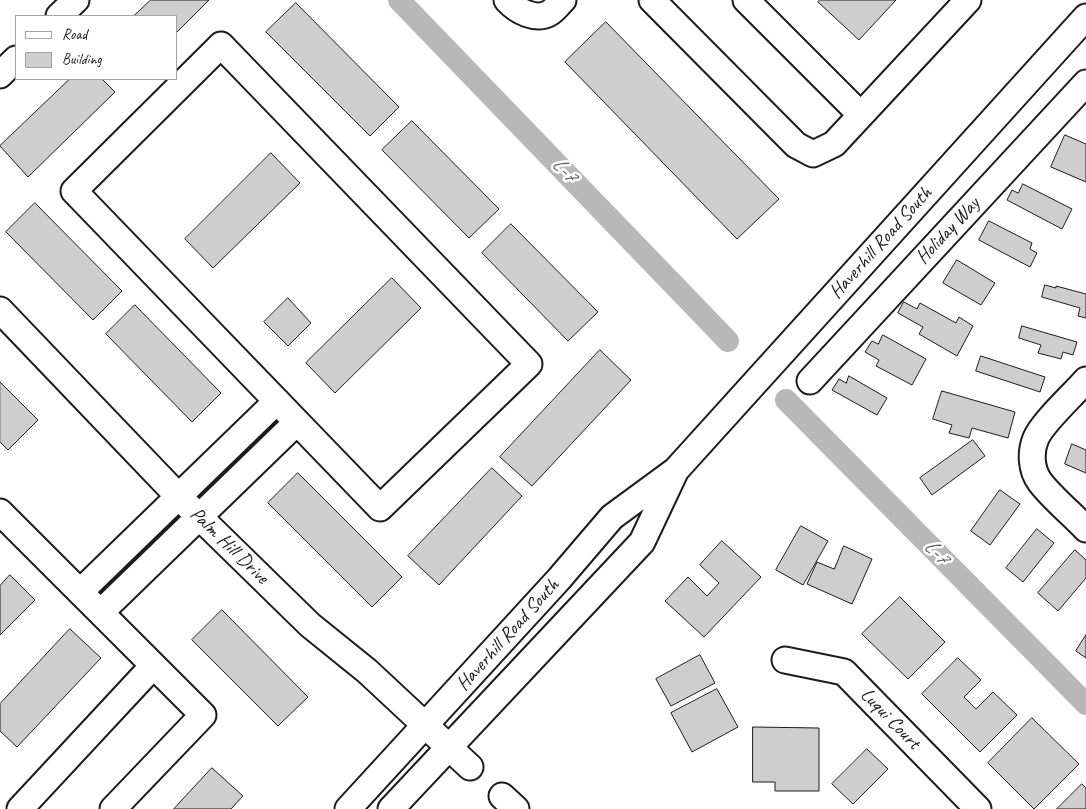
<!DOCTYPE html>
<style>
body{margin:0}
#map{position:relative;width:1086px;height:809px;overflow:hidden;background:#fff;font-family:Caveat,sans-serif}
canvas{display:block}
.legend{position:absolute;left:15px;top:15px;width:162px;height:65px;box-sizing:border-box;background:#fff;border:1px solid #a4a4a4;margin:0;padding:6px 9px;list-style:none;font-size:15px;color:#1c1c1c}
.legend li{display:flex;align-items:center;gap:10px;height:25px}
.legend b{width:25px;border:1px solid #a4a4a4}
</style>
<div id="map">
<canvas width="1086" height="809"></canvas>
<ul class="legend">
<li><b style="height:6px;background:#fff"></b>Road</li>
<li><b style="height:14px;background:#cecece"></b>Building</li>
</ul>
</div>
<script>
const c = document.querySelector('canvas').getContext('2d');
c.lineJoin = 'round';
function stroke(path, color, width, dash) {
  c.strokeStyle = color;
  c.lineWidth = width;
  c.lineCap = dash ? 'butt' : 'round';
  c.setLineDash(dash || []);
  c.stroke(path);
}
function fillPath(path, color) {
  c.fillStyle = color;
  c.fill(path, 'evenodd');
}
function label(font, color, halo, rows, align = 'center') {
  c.font = font + ' Caveat,sans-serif';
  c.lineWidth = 5;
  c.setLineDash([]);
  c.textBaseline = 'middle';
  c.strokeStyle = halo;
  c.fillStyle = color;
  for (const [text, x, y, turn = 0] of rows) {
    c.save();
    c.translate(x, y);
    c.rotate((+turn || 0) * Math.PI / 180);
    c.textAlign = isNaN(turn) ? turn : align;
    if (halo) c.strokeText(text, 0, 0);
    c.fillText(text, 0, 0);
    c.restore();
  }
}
stroke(new Path2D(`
 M 399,0 L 728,341
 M 786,400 L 1086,704`), '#b8b8b8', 22);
const building = new Path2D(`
 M 151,0 L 209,0 L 176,33 L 176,16 L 134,16 Z
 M 820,0 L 896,0 L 859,40 L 818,2 Z
 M 296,3 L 399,107 L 370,136 L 266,32 Z
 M 606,22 L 779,199 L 737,239 L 565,62 Z
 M 70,79 L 102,79 L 115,92 L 28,177 L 0,146 Z
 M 412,121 L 499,209 L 469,238 L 382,150 Z
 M 1065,135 L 1086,144 L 1086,182 L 1051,167 Z
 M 271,153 L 300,183 L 213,268 L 185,239 Z
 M 1023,184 L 1072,209 L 1062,229 L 1007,200 L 1012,190 L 1018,193 Z
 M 35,203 L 122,291 L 93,320 L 6,232 Z
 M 989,221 L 1032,243 L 1030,249 L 1037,253 L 1030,267 L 979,240 Z
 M 511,224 L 598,312 L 568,341 L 482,253 Z
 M 957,260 L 995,283 L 981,305 L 943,283 Z
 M 392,278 L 421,308 L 335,393 L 306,363 Z
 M 1045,285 L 1056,288 L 1056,286 L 1086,294 L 1086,318 L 1078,316 L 1080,308 L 1042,297 Z
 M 288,298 L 311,323 L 288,346 L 264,322 Z
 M 904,302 L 917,309 L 920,303 L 956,323 L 959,317 L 973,326 L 957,356 L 919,334 L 923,327 L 898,313 Z
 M 135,305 L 221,393 L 192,422 L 106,334 Z
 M 1022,326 L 1077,342 L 1073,355 L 1063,352 L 1061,359 L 1038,353 L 1041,345 L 1019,338 Z
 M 883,335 L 926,359 L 912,385 L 876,366 L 879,360 L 865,352 L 872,341 L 878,344 Z
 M 600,350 L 631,380 L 532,486 L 500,457 Z
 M 981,356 L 1045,377 L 1040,392 L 976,371 Z
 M 849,376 L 887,398 L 877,415 L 832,390 L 839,379 L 846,383 Z
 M 0,382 L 38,420 L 8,450 L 0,442 Z
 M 942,391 L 1015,412 L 1008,438 L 972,428 L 969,438 L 949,433 L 952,425 L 933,419 Z
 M 973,440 L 985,456 L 932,495 L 920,478 Z
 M 1072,444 L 1086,450 L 1086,473 L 1065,464 Z
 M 492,468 L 522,496 L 439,585 L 408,556 Z
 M 298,473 L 402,577 L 372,607 L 268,503 Z
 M 1000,490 L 1020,504 L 990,545 L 971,531 Z
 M 801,526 L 828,541 L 803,585 L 776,570 Z
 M 1037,529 L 1054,543 L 1023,582 L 1006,568 Z
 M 722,541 L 761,577 L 704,637 L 665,601 L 688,577 L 707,596 L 719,583 L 700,565 Z
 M 844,546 L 872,559 L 852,604 L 807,584 L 817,562 L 834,569 Z
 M 1075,550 L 1086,560 L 1086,578 L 1058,611 L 1038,593 Z
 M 10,575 L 35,600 L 0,635 L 0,586 Z
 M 900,597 L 945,642 L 908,679 L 862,634 Z
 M 222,610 L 308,697 L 278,726 L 192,640 Z
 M 70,629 L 101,658 L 17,747 L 0,731 L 0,704 Z
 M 1086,635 L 1086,658 L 1076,651 Z
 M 700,655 L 715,683 L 671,706 L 656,679 Z
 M 958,658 L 981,680 L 964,697 L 976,709 L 993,692 L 1017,715 L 980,752 L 922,694 Z
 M 717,689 L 738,727 L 692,752 L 671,713 Z
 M 1032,718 L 1079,764 L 1034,809 L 988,763 Z
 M 753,727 L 819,728 L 819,791 L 775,791 L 775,782 L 753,782 Z
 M 867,749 L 888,769 L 853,804 L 832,784 Z
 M 212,768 L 243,796 L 231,809 L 174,809 Z
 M 1082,784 L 1086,788 L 1086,809 L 1057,809 Z`);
fillPath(building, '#cecece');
stroke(building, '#1c1c1c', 1);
const minor = new Path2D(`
 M 507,0 C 517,11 537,22 551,12 C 555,9 559,4 563,0
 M 652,0 L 796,145 L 813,154 L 834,144 L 968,0
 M 746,0 L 861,115
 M 59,16 L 76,0
 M 221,45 L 529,364 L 380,508 L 74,191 Z
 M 0,75 L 16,59
 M 0,310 L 179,497 L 310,625 L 367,671 L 470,767
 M 1086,380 C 1073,395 1043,422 1036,438 C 1030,452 1031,470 1040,482 C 1053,499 1071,513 1086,529
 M 810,381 L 1086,83
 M 0,512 L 203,715 L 113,809
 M 81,591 L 277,401
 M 101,612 L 297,422
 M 785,660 L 844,672 L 978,809
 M 502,796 L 516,809
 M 20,809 L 153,666
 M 348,809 L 559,579 L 612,517 L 676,470 L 1086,17
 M 391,809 L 642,542 L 675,472`);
stroke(minor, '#1c1c1c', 29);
stroke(minor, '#fff', 25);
label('20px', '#1c1c1c', '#fff', [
 ["Holiday Way",948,231,-47],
 ["Haverhill Road South",881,243,-48],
 ["Palm Hill Drive",229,546,44],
 ["Haverhill Road South",508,635,-48],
 ["Luqui Court",890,719,46]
]);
label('italic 21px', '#5a5a5a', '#fff', [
 ["L-7",564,170,46],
 ["L-7",936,552,45]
]);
</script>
